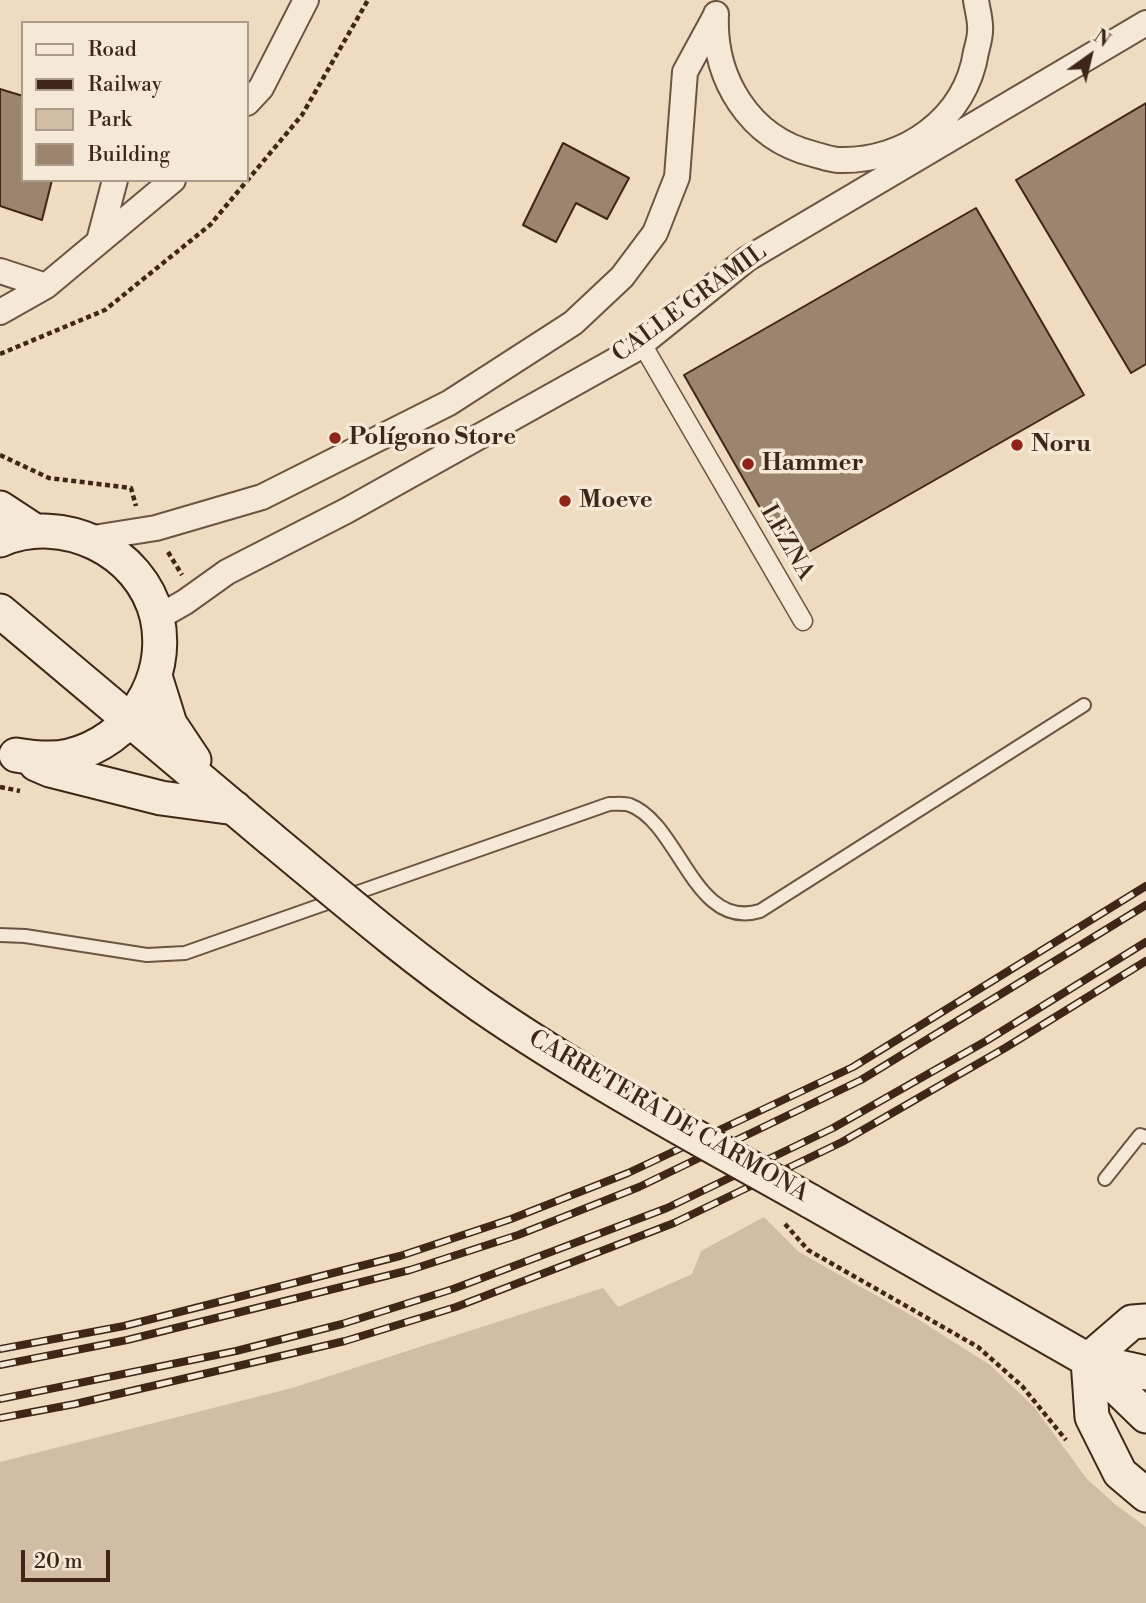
<!DOCTYPE html>
<meta charset="utf-8">
<style>
body{margin:0}
#map{position:relative;width:1146px;height:1603px;overflow:hidden;background:#efdcc0;font-family:"Libre Bodoni",serif}
canvas{display:block}
.legend{position:absolute;left:21px;top:21px;width:228px;height:161px;box-sizing:border-box;background:#f5e8d6;border:2px solid #ac9b8a;margin:0;padding:9px 12px;list-style:none;font-size:21px;color:#3f2717}
.legend li{display:flex;align-items:center;gap:14px;height:35px}
.legend b{width:35px;border:2px solid #ac9b8a}
.north{position:absolute;left:1055px;top:21px;width:70px;height:70px;-webkit-text-stroke:5px #f5e8d6;paint-order:stroke;rotate:34deg;font-size:19px;font-weight:700;line-height:28px;text-align:center;color:#3f2717}
.north::after{content:'';display:block;margin:auto;width:24px;height:32px;background:#3f2717;clip-path:polygon(50% 0,100% 100%,50% 72%,0 100%)}
.scale{position:absolute;left:21px;top:1550px;width:89px;height:32px;box-sizing:border-box;border:4px solid #3f2717;border-top:0;padding-left:9px;font-size:21px;line-height:24px;white-space:nowrap;color:#3f2717;-webkit-text-stroke:5px #f5e8d6;paint-order:stroke}
</style>
<div id="map">
<canvas width="1146" height="1603"></canvas>
<ul class="legend">
<li><b style="height:9px;background:#f5e8d6"></b>Road</li>
<li><b style="height:9px;background:#3f2717"></b>Railway</li>
<li><b style="height:19px;background:#d1bda3"></b>Park</li>
<li><b style="height:19px;background:#9b856f"></b>Building</li>
</ul>
<div class="north">N</div>
<div class="scale">20 m</div>
</div>
<script>
const c = document.querySelector('canvas').getContext('2d');
c.lineJoin = 'round';
function fillPath(path, color) {
  c.fillStyle = color;
  c.fill(path, 'evenodd');
}
function stroke(path, color, width, dash) {
  c.strokeStyle = color;
  c.lineWidth = width;
  c.lineCap = dash ? 'butt' : 'round';
  c.setLineDash(dash || []);
  c.stroke(path);
}
function label(font, color, halo, rows, align = 'center') {
  c.font = font + ' "Libre Bodoni",serif';
  c.lineWidth = 7;
  c.setLineDash([]);
  c.textBaseline = 'middle';
  c.strokeStyle = halo;
  c.fillStyle = color;
  for (const [text, x, y, turn = 0] of rows) {
    c.save();
    c.translate(x, y);
    c.rotate((+turn || 0) * Math.PI / 180);
    c.textAlign = isNaN(turn) ? turn : align;
    if (halo) c.strokeText(text, 0, 0);
    c.fillText(text, 0, 0);
    c.restore();
  }
}
fillPath(new Path2D(`
 M 764,1217 L 799,1252 L 916,1318 L 990,1365 L 1034,1407 L 1087,1479 L 1116,1505 L 1146,1527 L 1146,1603 L 0,1603 L 0,1462 L 292,1388 L 603,1288 L 618,1307 L 692,1274 L 701,1251 Z`), '#d1bda3');
const building = new Path2D(`
 M 0,89 L 23,96 L 23,180 L 52,180 L 42,220 L 0,206 Z
 M 1146,103 L 1146,364 L 1131,373 L 1016,180 Z
 M 563,143 L 629,178 L 607,219 L 576,203 L 556,242 L 523,225 Z
 M 976,208 L 1084,395 L 791,562 L 684,375 Z`);
fillPath(building, '#9b856f');
stroke(building, '#3f2717', 2);
const service = new Path2D(`
 M 0,935 L 25,936 L 147,955 L 185,953 L 609,804 C 616,804 624,803 630,805 C 680,824 694,931 760,911 L 1084,705
 M 1105,1179 L 1140,1135 L 1146,1137`);
const pedestrian = new Path2D(`
 M 642,344 L 803,621`);
const minor = new Path2D(`
 M 716,14 C 713,78 749,138 813,154 C 821,156 831,160 839,160 C 905,162 966,118 976,52 C 978,44 981,35 980,26 C 980,18 977,8 976,0
 M 247,103 L 261,88 L 306,0
 M 99,241 L 115,180
 M 0,271 L 46,286
 M 0,312 L 46,286 L 173,180
 M 87,539 L 156,528 L 262,497 L 449,403 L 573,323 L 622,277 L 655,233 L 677,177 L 685,72 L 716,15
 M 157,618 L 185,602 L 227,572 L 346,511 L 634,350 L 747,259 L 1146,23`);
const secondary = new Path2D(`
 M 0,508 L 35,531
 M 0,540 C 62,513 141,550 157,617 C 171,680 130,741 69,756 C 52,760 34,758 16,755
 M 0,611 L 271,839
 M 155,676 L 170,724 L 194,760
 M 36,764 L 50,770 L 161,798 L 235,808
 M 810,1201 L 1088,1360 L 1146,1416
 M 1088,1360 L 1092,1417 L 1120,1473 L 1146,1495
 M 1088,1360 L 1132,1322 L 1146,1321
 M 1088,1360 L 1146,1373`);
stroke(service, '#6b5441', 16);
stroke(pedestrian, '#6b5441', 21);
stroke(minor, '#6b5441', 28);
stroke(secondary, '#3f2717', 37);
stroke(new Path2D(`
 M 0,354 L 105,310 L 210,225 L 302,115 L 368,0
 M 0,455 L 49,478 L 131,488 L 136,506
 M 168,552 L 182,575
 M 0,787 L 20,791
 M 785,1224 L 808,1250 L 978,1347 L 1022,1386 L 1066,1440`), '#3f2717', 4.5, [5, 3.5]);
stroke(service, '#f5e8d6', 12);
stroke(pedestrian, '#f5e8d6', 18);
stroke(minor, '#f5e8d6', 24);
stroke(secondary, '#f5e8d6', 33);
const rail = new Path2D(`
 M 0,1349 L 124,1326 L 400,1256 L 511,1219 L 628,1173 L 853,1067 L 1146,886
 M 0,1365 L 127,1340 L 410,1270 L 518,1235 L 639,1187 L 861,1080 L 1146,905
 M 0,1399 L 236,1351 L 342,1324 L 453,1289 L 667,1208 L 833,1128 L 986,1041 L 1146,942
 M 0,1418 L 75,1404 L 345,1341 L 456,1307 L 674,1223 L 842,1142 L 1005,1048 L 1146,961`);
stroke(rail, '#3f2717', 8);
stroke(rail, '#f5e8d6', 5, [16]);
const secondaryBridge = new Path2D(`
 M 271,839 C 340,896 407,954 480,1005 C 586,1078 698,1138 810,1201`);
stroke(secondaryBridge, '#3f2717', 37, []);
stroke(secondaryBridge, '#f5e8d6', 33);
for (const [x, y, r, color] of [
 [335,438,7,"#8f2418"],
 [1017,445,7,"#8f2418"],
 [748,464,7,"#8f2418"],
 [565,501,7,"#8f2418"]
]) {
  const dot = new Path2D();
  dot.arc(x, y, r, 0, 2 * Math.PI);
  c.fillStyle = color;
  c.fill(dot);
  stroke(dot, '#f5e8d6', 2.5);
}
label('24px', '#3f2717', '#f5e8d6', [
 ["CALLE GRAMIL",690,304,-36],
 ["LEZNA",786,543,60],
 ["CARRETERA DE CARMONA",668,1117,30]
]);
label('bold 24px', '#3f2717', '#f5e8d6', [
 ["Polígono Store",349,438],
 ["Noru",1031,445],
 ["Hammer",762,464],
 ["Moeve",579,501]
], 'left');
</script>
